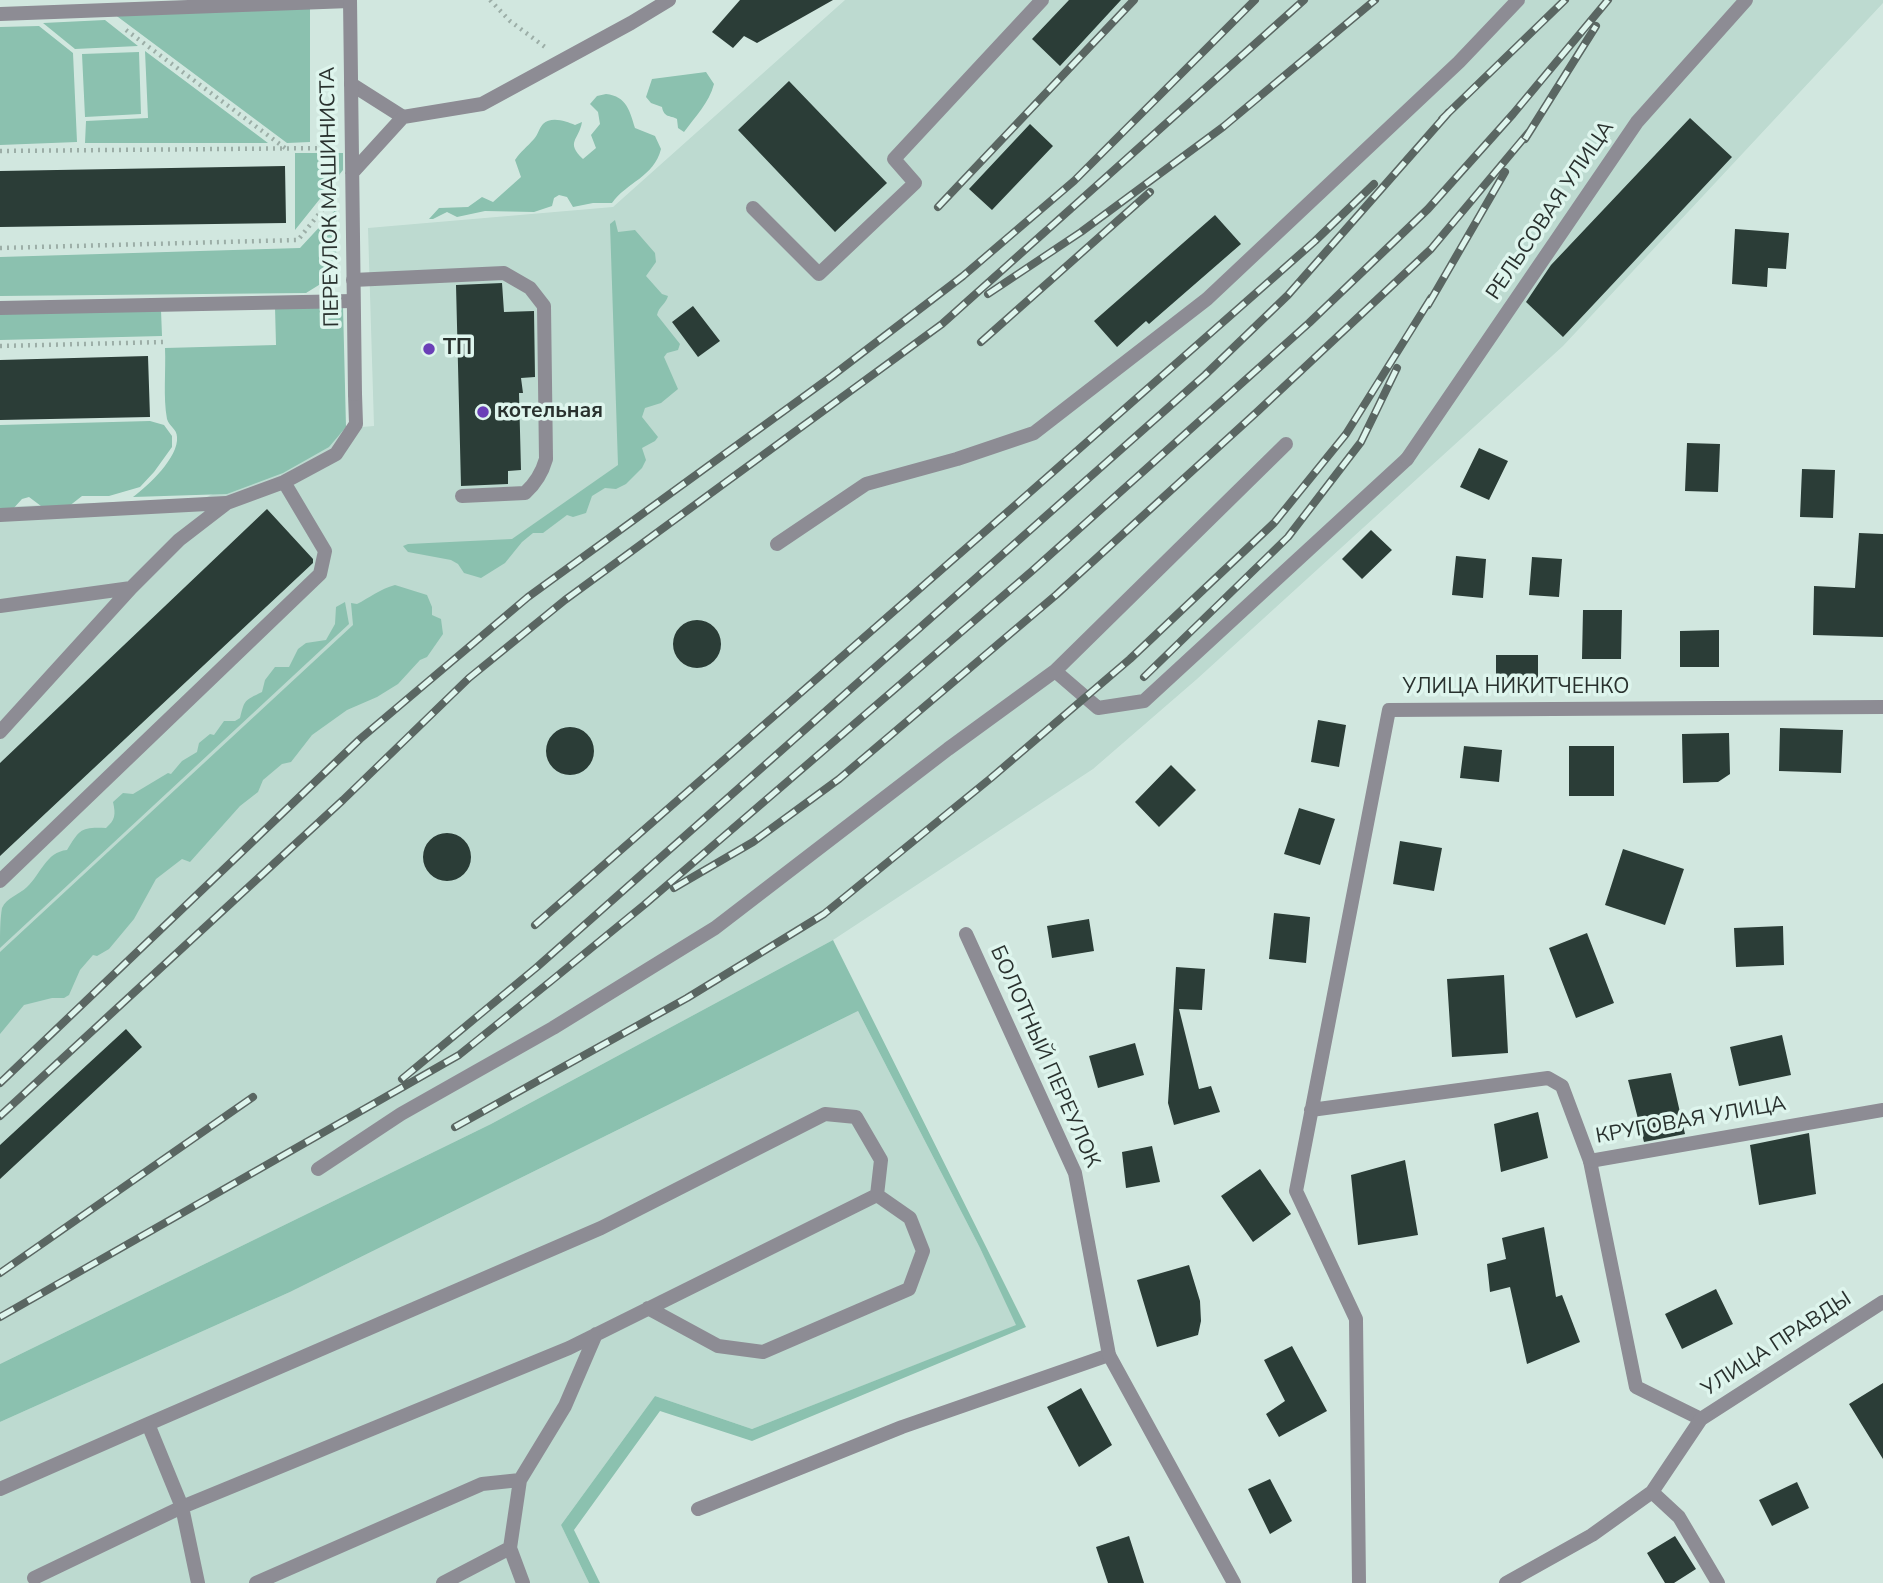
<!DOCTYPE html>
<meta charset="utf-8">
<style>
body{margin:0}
canvas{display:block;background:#d1e7df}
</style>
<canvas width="1883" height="1583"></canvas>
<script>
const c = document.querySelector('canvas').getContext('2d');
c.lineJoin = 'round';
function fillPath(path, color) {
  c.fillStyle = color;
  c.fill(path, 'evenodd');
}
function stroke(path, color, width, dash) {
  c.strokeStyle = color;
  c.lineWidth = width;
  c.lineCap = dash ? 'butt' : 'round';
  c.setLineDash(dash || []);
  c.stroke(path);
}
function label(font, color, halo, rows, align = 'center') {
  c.font = font + ' "Nunito Sans",sans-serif';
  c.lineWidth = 7;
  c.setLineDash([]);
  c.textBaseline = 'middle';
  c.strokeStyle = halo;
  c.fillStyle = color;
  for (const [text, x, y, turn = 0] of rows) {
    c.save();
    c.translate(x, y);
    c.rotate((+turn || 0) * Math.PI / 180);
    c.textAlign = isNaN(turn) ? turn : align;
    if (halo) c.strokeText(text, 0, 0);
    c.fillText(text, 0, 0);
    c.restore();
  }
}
fillPath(new Path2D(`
 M 845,0 L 1883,0 L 1883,3 L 1563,346 L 1197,679 L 1093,769 L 833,940 L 491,1124 L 0,1364 L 0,507 L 205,498 L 338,429 L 374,426 L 368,228 L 613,207 Z
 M 858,1011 L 980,1248 L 1017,1325 L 752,1429 L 655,1396 L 561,1525 L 589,1583 L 0,1583 L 0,1422 L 290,1292 Z`), '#bddad0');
fillPath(new Path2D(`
 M 310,8 L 310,142 L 287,143 L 114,14 Z
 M 105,20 L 138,46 L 75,49 L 43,23 Z
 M 39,26 L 73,53 L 77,142 L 0,145 L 0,27 Z
 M 145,51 L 268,143 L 85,143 L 86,121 L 148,118 Z
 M 139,52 L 141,114 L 85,117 L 82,54 Z
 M 706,72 L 714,84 C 709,103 695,117 684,132 L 678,128 L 677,119 C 670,115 664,118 662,107 L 651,103 L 646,97 L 652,79 Z
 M 606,94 C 627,96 630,112 635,128 L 655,136 L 661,149 C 654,177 627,182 612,203 L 593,203 L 573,207 L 567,197 L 559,195 L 554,198 L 552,206 L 534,212 L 485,211 L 457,217 L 447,212 L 433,219 L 429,219 L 439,208 L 468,207 L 482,197 L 493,202 L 521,177 L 515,160 C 521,151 527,147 534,139 C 538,135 539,128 543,124 C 551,116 566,121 575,125 L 582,122 C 579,140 565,142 583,159 L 596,148 L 591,135 L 600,124 L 598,112 L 590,104 L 597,96 Z
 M 295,153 L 343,153 L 343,170 L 295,230 Z
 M 337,208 L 336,262 L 327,280 L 306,293 L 0,296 L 0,257 L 300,248 Z
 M 615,220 L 618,232 L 635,230 L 655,253 L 656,262 L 646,276 L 662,294 L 668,296 C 666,304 659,306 657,315 L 680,344 L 678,350 L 667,353 L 664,357 L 678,389 L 661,403 L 645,408 L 642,417 L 658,437 L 655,441 L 642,448 L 646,460 L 642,468 L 626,484 L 616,489 L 605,488 L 592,496 L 586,513 L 573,517 L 567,515 L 543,533 L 533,533 L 522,542 L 505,563 L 481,578 L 464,573 L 458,564 L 451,560 L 408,552 L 403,546 L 408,544 L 512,539 L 618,465 L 610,224 Z
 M 343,306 L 346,427 L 329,447 L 283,473 L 227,494 L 133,497 C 148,486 179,457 177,437 C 177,429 169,426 167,419 C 163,397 166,371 165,348 L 276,345 L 275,307 Z
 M 161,310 L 162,336 L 0,340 L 0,313 Z
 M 150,421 L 164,425 L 172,436 L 172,447 L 154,472 L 140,487 L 109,496 L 82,496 L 68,507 L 45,509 L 29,497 L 22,499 L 12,510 L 0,510 L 0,425 Z
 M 395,585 L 427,595 L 432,607 L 432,615 L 441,619 L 443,634 L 427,657 L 420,660 L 398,684 L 377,697 L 347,710 L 312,735 L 291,762 L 282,764 L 263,780 L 258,792 L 240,806 L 190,862 L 182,859 L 156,879 L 134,919 L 109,949 L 97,956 L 93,955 L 80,970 L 69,995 L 64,998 L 52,998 L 24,1005 L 0,1034 L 0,952 L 353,625 L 351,603 L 357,604 C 369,598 380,589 395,585 Z
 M 345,602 L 349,624 L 0,948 C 0,936 0,919 2,908 C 7,897 19,895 27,887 C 41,874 46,852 67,850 C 80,829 81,827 106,828 C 115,820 116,815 113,802 L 123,793 L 133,794 L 168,773 L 171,774 L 182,761 L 197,752 L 199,743 L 210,734 L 214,735 L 224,721 L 235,721 L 240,718 C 245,699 244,701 262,692 L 265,680 L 275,667 L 289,667 L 298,649 L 306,643 L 326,640 L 335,624 L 336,607 Z
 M 833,940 L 1026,1327 L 752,1441 L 660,1411 L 574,1530 L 600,1583 L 589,1583 L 561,1525 L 655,1396 L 752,1429 L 1016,1325 L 980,1248 L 858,1011 L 290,1292 L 0,1422 L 0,1364 L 491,1124 Z`), '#8bc1af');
fillPath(new Path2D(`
 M 740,0 L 833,0 L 757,43 L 744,36 L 733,48 L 712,32 Z
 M 1069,0 L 1121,0 L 1060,66 L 1032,39 Z
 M 789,81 L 887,183 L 835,232 L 738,130 Z
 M 1690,118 L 1732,157 L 1563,337 L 1526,302 L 1551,265 Z
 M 1030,124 L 1053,146 L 992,210 L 969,189 Z
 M 285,166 L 286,223 L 0,227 L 0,171 Z
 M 1215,215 L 1241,244 L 1149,324 L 1146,321 L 1117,347 L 1094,321 Z
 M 1735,229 L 1789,233 L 1786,269 L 1768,268 L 1767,287 L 1732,284 Z
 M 502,283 L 504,312 L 534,311 L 535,377 L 521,378 L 523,393 L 519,393 L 521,470 L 508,471 L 508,484 L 461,486 L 456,285 Z
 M 693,306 L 720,341 L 698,357 L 672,322 Z
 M 148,356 L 150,417 L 0,420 L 0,360 Z
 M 1687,443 L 1720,444 L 1718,492 L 1685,491 Z
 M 1479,448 L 1508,461 L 1489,500 L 1460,487 Z
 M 1802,469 L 1835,470 L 1833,518 L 1800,517 Z
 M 267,509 L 313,559 L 313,563 L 0,856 L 0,763 Z
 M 1371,530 L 1392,550 L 1362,579 L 1342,559 Z
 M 1859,533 L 1883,534 L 1883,637 L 1813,635 L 1814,586 L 1855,588 Z
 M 1456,556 L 1486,559 L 1483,598 L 1452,595 Z
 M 1532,557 L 1562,559 L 1559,597 L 1529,595 Z
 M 1583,610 L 1622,610 L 1621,659 L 1582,659 Z
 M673 644a24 24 0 1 1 48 0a24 24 0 1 1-48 0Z
 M 1719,630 L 1719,667 L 1680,667 L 1680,631 Z
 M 1496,655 L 1538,655 L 1538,686 L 1496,686 Z
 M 1318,720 L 1346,725 L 1339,767 L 1311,762 Z
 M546 751a24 24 0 1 1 48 0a24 24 0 1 1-48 0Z
 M 1780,728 L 1843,730 L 1841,773 L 1779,771 Z
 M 1729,733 L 1730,774 L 1718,782 L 1683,783 L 1682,734 Z
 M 1464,746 L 1502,750 L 1499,782 L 1460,778 Z
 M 1569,746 L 1614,746 L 1614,796 L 1569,796 Z
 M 1171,765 L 1196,790 L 1159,827 L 1135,802 Z
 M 1299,808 L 1335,819 L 1320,865 L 1284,854 Z
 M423 857a24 24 0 1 1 48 0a24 24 0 1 1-48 0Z
 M 1400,841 L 1442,848 L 1434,891 L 1393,884 Z
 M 1623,849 L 1684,869 L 1665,925 L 1605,905 Z
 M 1274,913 L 1310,917 L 1306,963 L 1269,959 Z
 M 1089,919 L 1094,951 L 1052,958 L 1047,926 Z
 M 1783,926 L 1784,965 L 1736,967 L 1734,928 Z
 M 1587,933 L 1614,1003 L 1576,1018 L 1549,948 Z
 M 1176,967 L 1205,969 L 1202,1010 L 1179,1009 L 1199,1089 L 1211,1086 L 1220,1112 L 1174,1125 L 1168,1103 Z
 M 1504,975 L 1508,1053 L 1452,1057 L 1447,979 Z
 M 126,1029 L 142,1047 L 0,1179 L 0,1145 Z
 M 1782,1035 L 1791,1075 L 1739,1086 L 1730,1047 Z
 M 1135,1043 L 1144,1075 L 1098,1088 L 1089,1056 Z
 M 1671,1073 L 1685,1134 L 1644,1142 L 1628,1080 Z
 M 1538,1112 L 1548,1158 L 1501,1172 L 1494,1124 Z
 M 1809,1133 L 1816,1194 L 1759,1205 L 1750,1145 Z
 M 1152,1146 L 1160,1182 L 1126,1188 L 1122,1152 Z
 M 1405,1160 L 1418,1235 L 1358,1245 L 1351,1175 Z
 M 1260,1169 L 1291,1214 L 1253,1242 L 1221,1196 Z
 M 1544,1227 L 1556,1297 L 1562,1295 L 1580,1342 L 1527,1364 L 1510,1287 L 1490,1292 L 1487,1264 L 1506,1259 L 1502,1238 Z
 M 1189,1265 L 1200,1301 L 1201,1321 L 1198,1335 L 1157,1347 L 1137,1280 Z
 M 1716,1289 L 1733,1324 L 1682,1349 L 1665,1314 Z
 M 1292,1346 L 1327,1411 L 1279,1437 L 1266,1414 L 1285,1401 L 1264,1360 Z
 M 1883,1383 L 1883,1459 L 1849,1404 Z
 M 1081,1388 L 1112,1445 L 1079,1467 L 1047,1407 Z
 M 1270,1479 L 1292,1521 L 1270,1534 L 1248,1489 Z
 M 1797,1482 L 1809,1508 L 1772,1526 L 1759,1500 Z
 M 1129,1536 L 1144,1583 L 1108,1583 L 1096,1547 Z
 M 1675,1536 L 1696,1569 L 1674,1583 L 1665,1583 L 1647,1553 Z`), '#2b3d37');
stroke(new Path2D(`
 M 490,0 L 510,21 L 545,47
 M 126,30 L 285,148
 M 0,151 L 332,148
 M 0,248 L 298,240 L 330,200
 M 0,346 L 164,342`), '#9caea7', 4.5, [2, 5]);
stroke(new Path2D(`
 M 0,14 L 350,1
 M 351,84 L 403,117
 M 753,208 L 819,274 L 915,183 L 894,159 L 1042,0
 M 353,280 L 504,273 L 530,288 L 544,306 L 546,459 C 542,473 535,484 525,493 L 462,496
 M 0,308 L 353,301
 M 0,515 L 226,503
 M 777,544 L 866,484 L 957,459 L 1034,433 L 1207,299 L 1459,62 L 1518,0
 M 0,606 L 131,588
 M 1055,671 L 1286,444
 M 0,732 L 131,588 L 179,540 L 227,503 L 284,482 L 336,454 L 356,424 L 355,394
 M 0,881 L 320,574 L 325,551 L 284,482
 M 1590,1161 L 1636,1387 L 1701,1419
 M 318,1169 L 401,1114 L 553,1028 L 715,928 L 948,749 L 1055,671 L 1098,708 L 1144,701 L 1407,459
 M 648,1308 L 718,1346 L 763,1352 L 909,1289 L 923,1251 L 910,1218 L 877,1195
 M 0,1489 L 148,1424
 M 698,1509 L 902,1427 L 1109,1355
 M 510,1548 L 523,1583
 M 34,1578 L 182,1507 L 569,1348 L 877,1195 L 881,1160 L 856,1117 L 825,1114 L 601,1228 L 148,1424 L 182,1507 L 198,1583
 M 256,1583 L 482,1484 L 520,1480 L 565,1406 L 596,1334
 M 443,1583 L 510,1548 L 520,1480`), '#8d8c94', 14);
stroke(new Path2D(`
 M 350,0 L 355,394
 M 352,173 L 403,117 L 482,104 L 631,23 L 669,0
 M 1407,459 L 1637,122 L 1746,0
 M 966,934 L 1075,1173 L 1109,1355 L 1234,1583
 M 1311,1110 L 1548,1078 L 1562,1086 L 1590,1161 L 1883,1110
 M 1652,1492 L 1679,1517 L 1718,1583
 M 1359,1583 L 1356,1319 L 1296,1191 L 1389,710 L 1883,707
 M 1506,1583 L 1592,1535 L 1652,1492 L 1701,1419 L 1883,1302`), '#8d8c94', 14);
const rail = new Path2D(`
 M 1442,119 L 1565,0
 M 1525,139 L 1596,26
 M 938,207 L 1134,0
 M 988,294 L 1081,232 L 1223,127 L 1375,0
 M 1428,305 L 1505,172
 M 981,342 L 1150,192
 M 1144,677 L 1288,537 L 1361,442 L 1397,368
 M 674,888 L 753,842 L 839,779 L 1056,595 L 1258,411 L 1431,249 L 1529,132
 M 535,925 L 1020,501 L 1315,241 L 1374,184
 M 402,1079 L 537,967 L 1205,375 L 1288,295 L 1449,112
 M 0,1083 L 360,739 L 528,597 L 832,376 L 963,276 L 1074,181 L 1255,0
 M 0,1116 L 343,800 L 469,678 L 565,600 L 942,324 L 1304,0
 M 455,1127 L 687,998 L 824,914 L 991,778 L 1130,659 L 1274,523 L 1346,434 L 1431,298
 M 0,1273 L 253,1097
 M 0,1317 L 459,1055 L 551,981 L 644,905 L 1032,571 L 1309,323 L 1428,209 L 1513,114 L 1608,0`);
stroke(rail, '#5a6662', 8);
stroke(rail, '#def5ed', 5, [16]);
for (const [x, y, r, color] of [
 [429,349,7,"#6a3fb7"],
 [483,412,7,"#6a3fb7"]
]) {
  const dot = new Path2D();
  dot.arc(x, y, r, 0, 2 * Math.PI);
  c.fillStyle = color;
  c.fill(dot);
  stroke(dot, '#def5ed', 2.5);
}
label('21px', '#29312e', '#def5ed', [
 ["ПЕРЕУЛОК МАШИНИСТА",331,197,-91],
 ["РЕЛЬСОВАЯ УЛИЦА",1551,211,-56],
 ["УЛИЦА НИКИТЧЕНКО",1516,688],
 ["БОЛОТНЫЙ ПЕРЕУЛОК",1044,1057,66],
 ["КРУГОВАЯ УЛИЦА",1691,1121,-10],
 ["УЛИЦА ПРАВДЫ",1777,1345,-33]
]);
label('bold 21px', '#29312e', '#def5ed', [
 ["ТП",443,349],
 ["котельная",497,412]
], 'left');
</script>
